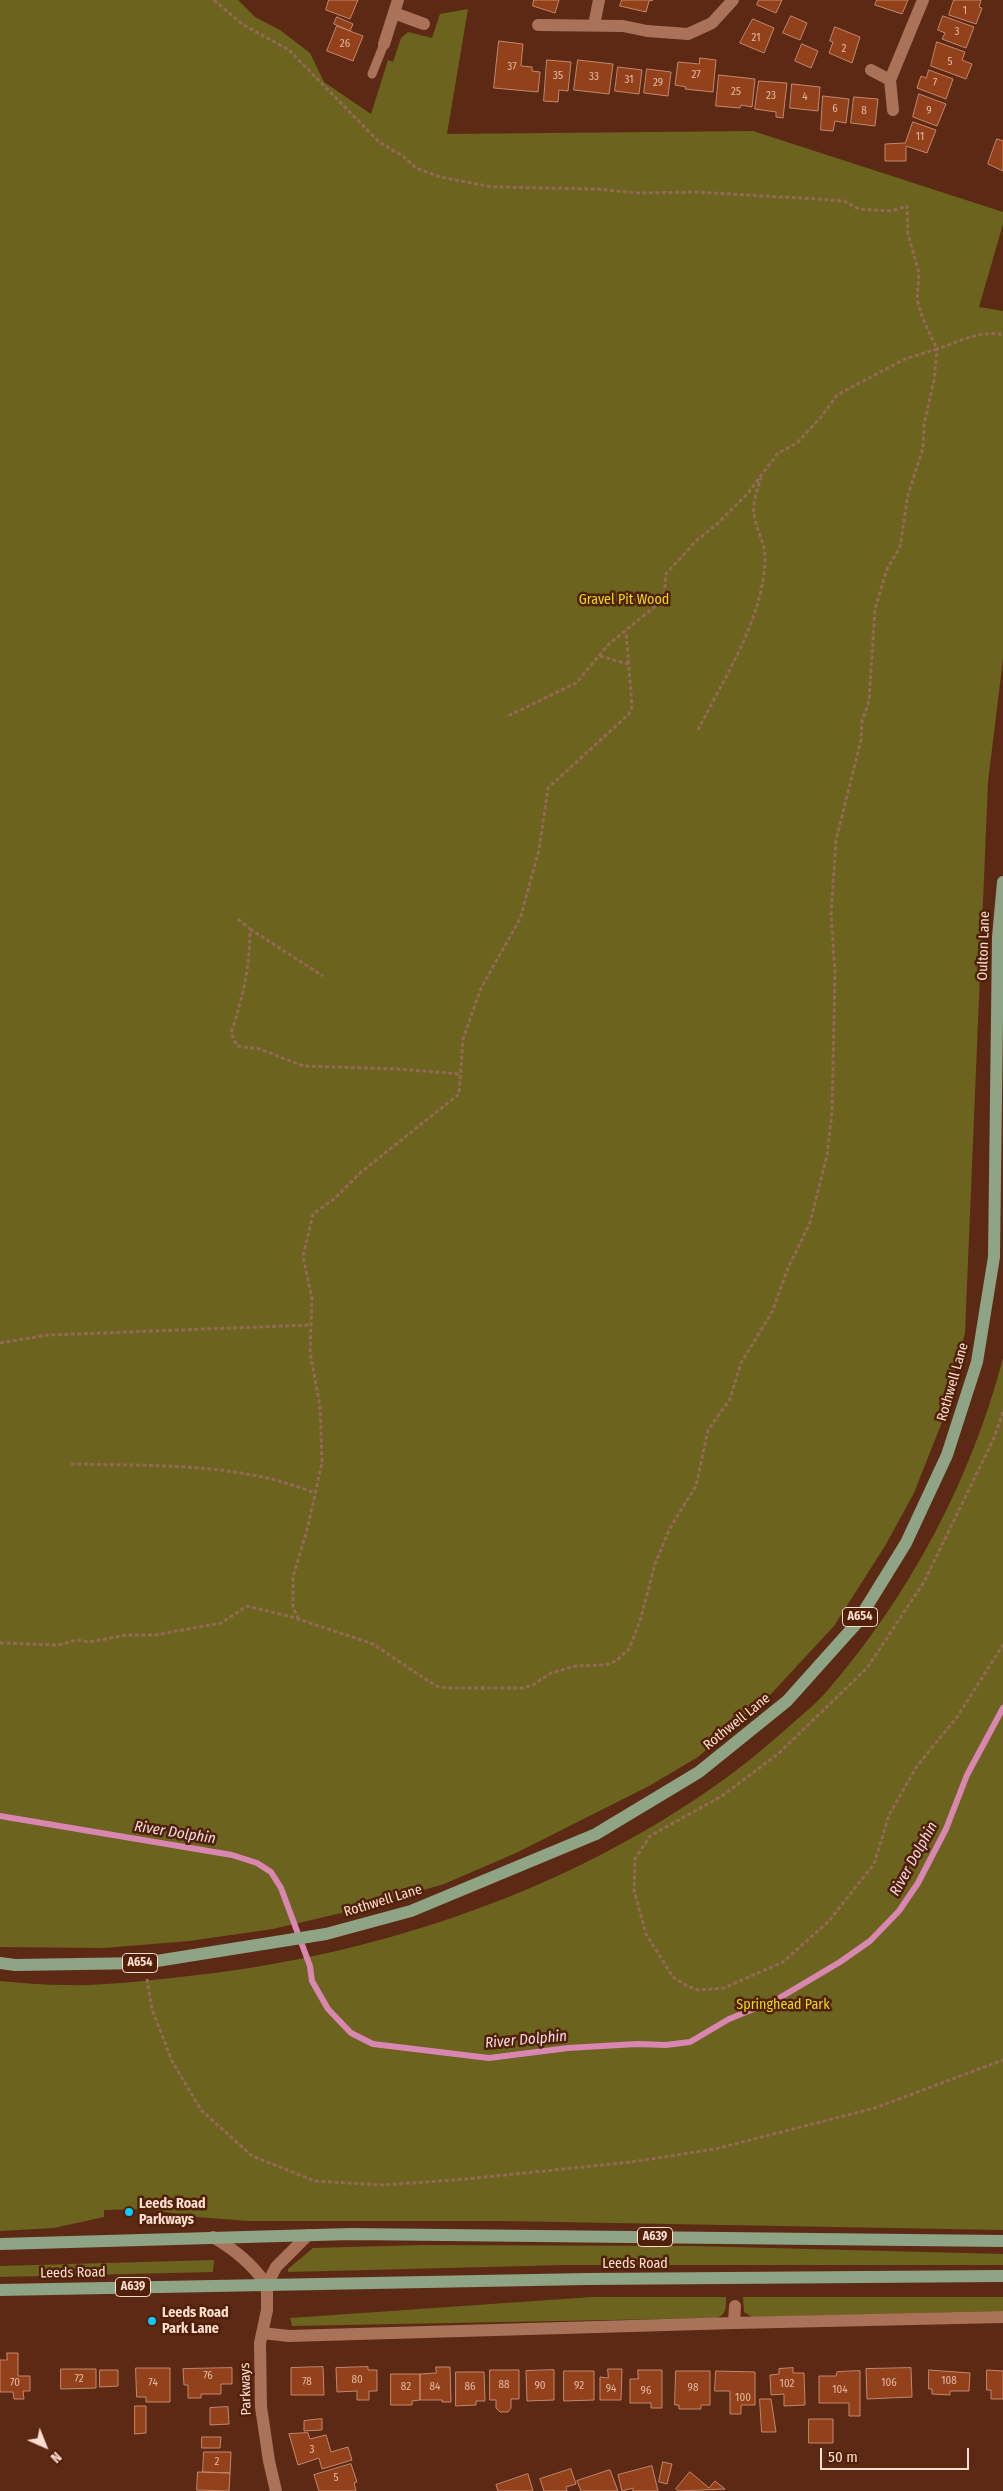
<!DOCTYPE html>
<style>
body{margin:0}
#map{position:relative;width:1003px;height:2491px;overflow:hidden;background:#5c2a14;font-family:"Fira Sans Condensed",sans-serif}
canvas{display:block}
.north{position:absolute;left:20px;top:2421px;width:50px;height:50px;-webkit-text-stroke:4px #512008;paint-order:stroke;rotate:136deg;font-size:14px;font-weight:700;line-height:20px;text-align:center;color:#feded0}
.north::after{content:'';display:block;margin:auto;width:18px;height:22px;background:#feded0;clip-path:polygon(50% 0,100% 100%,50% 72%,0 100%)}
.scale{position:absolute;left:820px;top:2448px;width:149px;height:22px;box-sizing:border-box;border:2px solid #feded0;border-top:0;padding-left:6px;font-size:15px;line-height:18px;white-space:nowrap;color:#feded0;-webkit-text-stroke:4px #512008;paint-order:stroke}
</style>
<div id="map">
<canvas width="1003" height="2491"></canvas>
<div class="north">N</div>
<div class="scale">50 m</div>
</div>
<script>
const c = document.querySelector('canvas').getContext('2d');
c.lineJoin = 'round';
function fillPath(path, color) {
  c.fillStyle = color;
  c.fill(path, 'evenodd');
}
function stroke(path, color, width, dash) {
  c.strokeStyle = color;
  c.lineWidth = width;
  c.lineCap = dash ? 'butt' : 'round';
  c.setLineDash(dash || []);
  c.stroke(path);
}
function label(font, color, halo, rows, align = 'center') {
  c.font = font + ' "Fira Sans Condensed",sans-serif';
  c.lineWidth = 5;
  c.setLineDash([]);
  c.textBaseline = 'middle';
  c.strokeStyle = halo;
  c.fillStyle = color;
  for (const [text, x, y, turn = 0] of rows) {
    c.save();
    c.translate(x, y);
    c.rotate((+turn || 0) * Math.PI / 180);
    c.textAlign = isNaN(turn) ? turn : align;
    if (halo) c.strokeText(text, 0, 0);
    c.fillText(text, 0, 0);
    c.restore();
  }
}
fillPath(new Path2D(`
 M 0,0 L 238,0 L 255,17 L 280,30 L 310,53 L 324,82 L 371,114 L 388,60 L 393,62 L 401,38 L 408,32 L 432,38 L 440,14 L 468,9 L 447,134 L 753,131 L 1003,212 L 1003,224 L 979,307 L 1003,311 L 1003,659 L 988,782 L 965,1333 L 942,1422 L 914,1493 L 885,1546 L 834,1626 L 770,1695 L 698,1757 L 649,1786 L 516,1853 L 444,1884 L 354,1910 L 273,1929 L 189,1941 L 104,1948 L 0,1947 Z
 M 1003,1358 L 1003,2230 L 503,2221 L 250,2221 L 196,2217 L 147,2209 L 104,2210 L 104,2217 L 54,2228 L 0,2231 L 0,1981 C 21,1983 43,1985 64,1985 C 103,1986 142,1981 180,1977 C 366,1958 554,1897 709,1790 C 740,1769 767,1746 794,1722 C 805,1712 818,1702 827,1691 C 910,1595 971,1480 1003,1358 Z
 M 421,2245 L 693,2246 L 1003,2254 L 1003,2265 L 566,2265 L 288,2272 L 288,2269 L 313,2248 Z
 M 214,2260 L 213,2272 L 0,2277 L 0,2266 Z
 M 592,2297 L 726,2297 C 726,2306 727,2314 717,2318 L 292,2326 L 290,2318 Z
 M 743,2297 L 1003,2297 L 1003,2311 L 752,2317 L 744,2312 Z`), '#6b631e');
stroke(new Path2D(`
 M 0,1816 L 232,1855 L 257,1863 L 271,1872 L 281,1888 L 310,1966 L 312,1981 L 328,2009 L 351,2033 L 373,2044 L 489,2058 L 568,2048 L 637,2044 L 666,2045 L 690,2042 L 729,2019 L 776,2000 L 840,1962 L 870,1941 L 899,1911 L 918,1883 L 946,1829 L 967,1775 L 1003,1708`), '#d986b1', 6);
const building = new Path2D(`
 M 329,0 L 358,0 L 350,19 L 326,10 Z
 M 534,0 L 559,0 L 555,13 L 533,6 Z
 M 622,0 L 653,0 L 649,1 L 646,12 L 620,6 Z
 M 759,0 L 782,0 L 776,13 L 757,5 Z
 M 877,0 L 908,0 L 902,14 L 875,5 Z
 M 954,0 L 981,0 L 979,7 L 982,8 L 976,24 L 949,15 Z
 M 791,16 L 807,23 L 800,40 L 783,33 Z
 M 943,16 L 974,27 L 966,48 L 942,39 L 945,33 L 938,30 Z
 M 337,17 L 353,24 L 350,31 L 334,24 Z
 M 753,19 L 774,28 L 764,53 L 740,43 Z
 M 337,26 L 363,36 L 353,61 L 327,51 Z
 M 835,27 L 860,37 L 852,63 L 829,53 L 833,42 L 830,41 Z
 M 499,41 L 523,44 L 521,66 L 532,67 L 532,71 L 540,72 L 538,92 L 494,88 Z
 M 937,42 L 965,52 L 962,60 L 972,64 L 966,79 L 931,66 Z
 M 802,44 L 818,51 L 811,68 L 795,61 Z
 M 700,58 L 716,60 L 713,92 L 685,89 L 686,87 L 675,85 L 678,62 L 699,64 Z
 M 547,60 L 571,62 L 568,91 L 559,90 L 558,102 L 544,101 Z
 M 578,60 L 613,64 L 609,94 L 574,90 Z
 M 618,67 L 642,70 L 639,94 L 615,91 Z
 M 647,69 L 671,72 L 668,96 L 644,93 Z
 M 929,70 L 953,79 L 946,99 L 917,88 L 921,76 L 926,78 Z
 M 719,75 L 755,79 L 752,107 L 741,105 L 740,108 L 716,106 Z
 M 759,81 L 787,83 L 783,118 L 776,117 L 776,112 L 755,109 Z
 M 792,84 L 820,87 L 818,111 L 790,108 Z
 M 919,94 L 946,104 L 937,126 L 913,117 Z
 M 823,96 L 849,99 L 846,123 L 835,121 L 833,131 L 821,130 Z
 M 854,97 L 878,99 L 875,126 L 851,123 Z
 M 913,122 L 936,130 L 927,153 L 906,146 L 906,161 L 885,161 L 885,144 L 905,143 Z
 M 997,139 L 1003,141 L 1003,171 L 988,164 Z
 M 7,2353 L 18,2353 L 18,2376 L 30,2376 L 30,2391 L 23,2391 L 24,2399 L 14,2399 L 13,2392 L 0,2392 L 0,2360 L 7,2360 Z
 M 323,2367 L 324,2395 L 291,2395 L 291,2368 Z
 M 368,2367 L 368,2370 L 377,2370 L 377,2391 L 369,2391 L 369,2400 L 357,2400 L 357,2391 L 337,2392 L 336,2368 Z
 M 436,2367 L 450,2367 L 451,2402 L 442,2402 L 442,2400 L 420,2400 L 420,2374 L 436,2373 Z
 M 136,2368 L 170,2368 L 170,2402 L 146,2402 L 146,2397 L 137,2397 Z
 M 232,2368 L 232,2384 L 221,2384 L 221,2394 L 201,2394 L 201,2398 L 188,2398 L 188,2385 L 184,2385 L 183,2369 Z
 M 793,2368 L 793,2373 L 804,2373 L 805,2405 L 784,2406 L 784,2394 L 771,2395 L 770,2375 L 779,2374 L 779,2369 Z
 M 911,2368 L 912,2397 L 867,2399 L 866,2369 Z
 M 61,2369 L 96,2369 L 96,2388 L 61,2389 Z
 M 608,2369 L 622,2369 L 621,2400 L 600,2400 L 600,2377 L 608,2378 Z
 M 100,2370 L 118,2370 L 118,2386 L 100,2387 Z
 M 490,2370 L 519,2370 L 519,2399 L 511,2399 L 511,2408 L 508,2412 L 500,2412 L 496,2408 L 496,2400 L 490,2400 Z
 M 554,2370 L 554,2400 L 527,2401 L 526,2371 Z
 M 638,2370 L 662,2370 L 662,2408 L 651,2408 L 651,2403 L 630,2403 L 630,2379 L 638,2379 Z
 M 929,2370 L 970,2373 L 969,2391 L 950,2391 L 950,2395 L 932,2394 L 932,2389 L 929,2389 Z
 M 987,2370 L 1003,2371 L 1003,2399 L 991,2399 L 991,2390 L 987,2390 Z
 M 564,2371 L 594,2371 L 594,2400 L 564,2401 Z
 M 676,2371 L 710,2371 L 710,2405 L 701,2405 L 701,2409 L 679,2409 L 679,2405 L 675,2405 Z
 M 716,2371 L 755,2372 L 755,2405 L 741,2405 L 741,2414 L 730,2414 L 730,2391 L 715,2391 Z
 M 860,2371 L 860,2416 L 849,2416 L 849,2403 L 819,2403 L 819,2376 L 836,2376 L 837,2372 Z
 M 456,2372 L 484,2372 L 485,2401 L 476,2401 L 476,2405 L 456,2406 Z
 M 391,2374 L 420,2374 L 420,2400 L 412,2401 L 412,2405 L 391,2405 Z
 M 760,2399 L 771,2399 L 776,2432 L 762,2432 Z
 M 135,2406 L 146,2406 L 146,2433 L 135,2434 Z
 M 228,2407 L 229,2424 L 210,2425 L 210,2408 Z
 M 322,2419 L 322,2430 L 304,2431 L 304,2421 Z
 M 809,2419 L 833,2419 L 833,2443 L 809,2443 Z
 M 308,2433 L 310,2439 L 326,2435 L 331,2452 L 348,2447 L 352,2460 L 322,2469 L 319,2458 L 298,2465 L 289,2434 Z
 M 202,2437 L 221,2437 L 220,2448 L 202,2448 Z
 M 204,2452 L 231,2452 L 230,2473 L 203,2472 Z
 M 663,2462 L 672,2464 L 667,2484 L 659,2482 Z
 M 351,2464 L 357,2482 L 354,2483 L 356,2491 L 319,2491 L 314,2475 Z
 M 652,2466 L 658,2491 L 633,2491 L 633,2488 L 622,2491 L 618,2475 Z
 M 571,2469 L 576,2484 L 566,2487 L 567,2491 L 544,2491 L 540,2479 Z
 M 610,2470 L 618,2491 L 581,2491 L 577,2481 Z
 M 198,2472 L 230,2473 L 229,2491 L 197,2490 Z
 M 690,2472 L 709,2488 L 715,2481 L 725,2489 L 678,2491 L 676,2489 Z
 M 528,2474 L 533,2491 L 498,2491 L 496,2485 Z`);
fillPath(building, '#93411a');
stroke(building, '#c2876f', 1);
stroke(new Path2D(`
 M 214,0 L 242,24 L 289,50 L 379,142 L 403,156 L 416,168 L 440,177 L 492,187 L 597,189 L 638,193 L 695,192 L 818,199 L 844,201 L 859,209 L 892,211 L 907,206 L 908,234 L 919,273 L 917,299 L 923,319 L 937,349 L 905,359 L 837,395 L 821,417 L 797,443 L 778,453 L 748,493 L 716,525 L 697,540 L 666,574 L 664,599 L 609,644 L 576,683 L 506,717
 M 600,656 L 628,664
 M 698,730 C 724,678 761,623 765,563 C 766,545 759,536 755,519 C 751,507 757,490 761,478
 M 238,919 L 250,929 C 250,968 243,996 231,1033 L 237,1046 L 260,1049 L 303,1066 L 398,1069 L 460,1074
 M 250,929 L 323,976
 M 0,1343 L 48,1335 L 311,1325
 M 1003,1412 L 994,1438 L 924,1582 L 867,1668 L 778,1754 L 722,1796 L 650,1836 L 635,1859 L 634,1890 L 646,1934 L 673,1977 L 687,1986 L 698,1990 L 724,1988 L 783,1962 L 829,1921 L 874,1864 L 889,1815 L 917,1766 L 957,1717 L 1003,1645
 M 71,1464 C 152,1466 238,1462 315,1493
 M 299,1619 L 293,1608 L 293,1577 L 307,1530 L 322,1463 L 320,1406 L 310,1352 L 312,1299 L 303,1256 L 313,1214 L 334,1199 L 360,1173 L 459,1094 L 463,1039 L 481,988 L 520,919 L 539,850 L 548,788 L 629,714 L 632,707 L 626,631
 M 0,1643 L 58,1645 L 77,1640 L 89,1642 L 127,1635 L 155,1635 L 221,1623 L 247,1606 L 292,1617 L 373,1644 L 436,1686 L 448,1688 L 523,1688 L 533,1685 L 551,1673 L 576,1666 L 605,1665 L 616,1661 L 629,1649 L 640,1621 L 655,1564 L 670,1528 L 696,1486 L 708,1430 L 730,1399 L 741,1363 L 772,1312 L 788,1268 L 810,1223 L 827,1155 L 832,1112 L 835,972 L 831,915 L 836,840 L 861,740 L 862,721 L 869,701 L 875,609 L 887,569 L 900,547 L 908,495 L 923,448 L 924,425 L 934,380 L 937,349 C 956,343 982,329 1003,335
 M 147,1979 L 152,2009 L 172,2061 L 201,2110 L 252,2156 L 315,2181 L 383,2185 L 466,2179 L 631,2162 L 715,2149 L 875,2108 L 1003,2060`), '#946855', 3, [4, 2.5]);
stroke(new Path2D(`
 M 372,74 L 384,44`), '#ab725a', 9);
stroke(new Path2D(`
 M 394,13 L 424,24
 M 538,25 L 623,26 L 647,31 L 688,34 L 712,23 L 733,0
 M 594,25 L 599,0
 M 384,44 L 398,0
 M 871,70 L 890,80
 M 893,110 L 890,80 L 923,0
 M 213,2237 C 235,2250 251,2263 267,2285
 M 267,2285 L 267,2310 L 260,2343 L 261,2407 L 269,2461 L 276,2491
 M 267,2285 L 276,2267 L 308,2235
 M 735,2306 L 734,2323 L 1003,2317
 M 262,2333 L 289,2336 L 734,2323`), '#ab725a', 12);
stroke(new Path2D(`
 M 0,1963 L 15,1965 L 144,1963 L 326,1934 L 411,1911 L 596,1834 L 699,1772 L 787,1701 L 856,1624 L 906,1543 L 947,1455 L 977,1362 L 994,1257 L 998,937 L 1003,882
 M 0,2244 L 351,2234 L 1003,2241
 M 0,2290 L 586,2279 L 1003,2276`), '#8ea485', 12);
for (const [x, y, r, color] of [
 [129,2212,5,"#0fcafa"],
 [152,2321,5,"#0fcafa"]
]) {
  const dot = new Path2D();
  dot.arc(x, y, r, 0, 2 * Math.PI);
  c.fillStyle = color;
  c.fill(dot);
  stroke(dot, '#512008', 2);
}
label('11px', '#e3b7a2', null, [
 ["1",965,11],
 ["3",957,32],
 ["21",756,38],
 ["26",345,44],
 ["2",844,49],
 ["5",950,62],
 ["37",512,67],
 ["27",696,75],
 ["35",558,76],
 ["33",594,77],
 ["31",629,80],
 ["29",658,83],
 ["7",935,83],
 ["25",736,92],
 ["23",771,96],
 ["4",805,97],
 ["6",835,109],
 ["8",864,111],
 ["9",929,111],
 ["11",920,137],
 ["76",208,2376],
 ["72",79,2379],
 ["80",357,2380],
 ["108",949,2381],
 ["78",307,2382],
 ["70",15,2383],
 ["74",153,2383],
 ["106",889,2383],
 ["102",787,2384],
 ["88",504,2385],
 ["90",540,2386],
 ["92",579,2386],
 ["82",406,2387],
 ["84",435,2387],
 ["86",470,2387],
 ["98",693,2388],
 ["94",611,2389],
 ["104",840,2390],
 ["96",646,2391],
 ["100",743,2398],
 ["3",312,2450],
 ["2",217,2462],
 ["5",336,2478]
]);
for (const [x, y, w] of [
 [860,1617,35],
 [140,1963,35],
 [655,2237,35],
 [133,2287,35]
]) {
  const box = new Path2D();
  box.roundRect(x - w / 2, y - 9.5, w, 19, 4);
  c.fillStyle = '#512008';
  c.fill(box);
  stroke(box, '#feded0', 1);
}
label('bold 12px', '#feded0', null, [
 ["A654",860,1617],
 ["A654",140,1963],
 ["A639",655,2237],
 ["A639",133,2287]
]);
label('14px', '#ecda0e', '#512008', [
 ["Gravel Pit Wood",624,600],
 ["Springhead Park",783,2005]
]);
label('14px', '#feded0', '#512008', [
 ["Oulton Lane",984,946,-88],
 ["Rothwell Lane",953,1382,-74],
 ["Rothwell Lane",737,1722,-39],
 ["Rothwell Lane",383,1901,-17],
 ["Leeds Road",635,2264],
 ["Leeds Road",73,2273,-1],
 ["Parkways",246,2389,-92]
]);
label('bold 14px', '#feded0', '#512008', [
 ["Leeds Road",139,2204],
 ["Parkways",139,2220],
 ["Leeds Road",162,2313],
 ["Park Lane",162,2329]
], 'left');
label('italic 15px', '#f4d9e8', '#512008', [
 ["River Dolphin",175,1833,9],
 ["River Dolphin",914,1859,-61],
 ["River Dolphin",526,2040,-5]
]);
</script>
